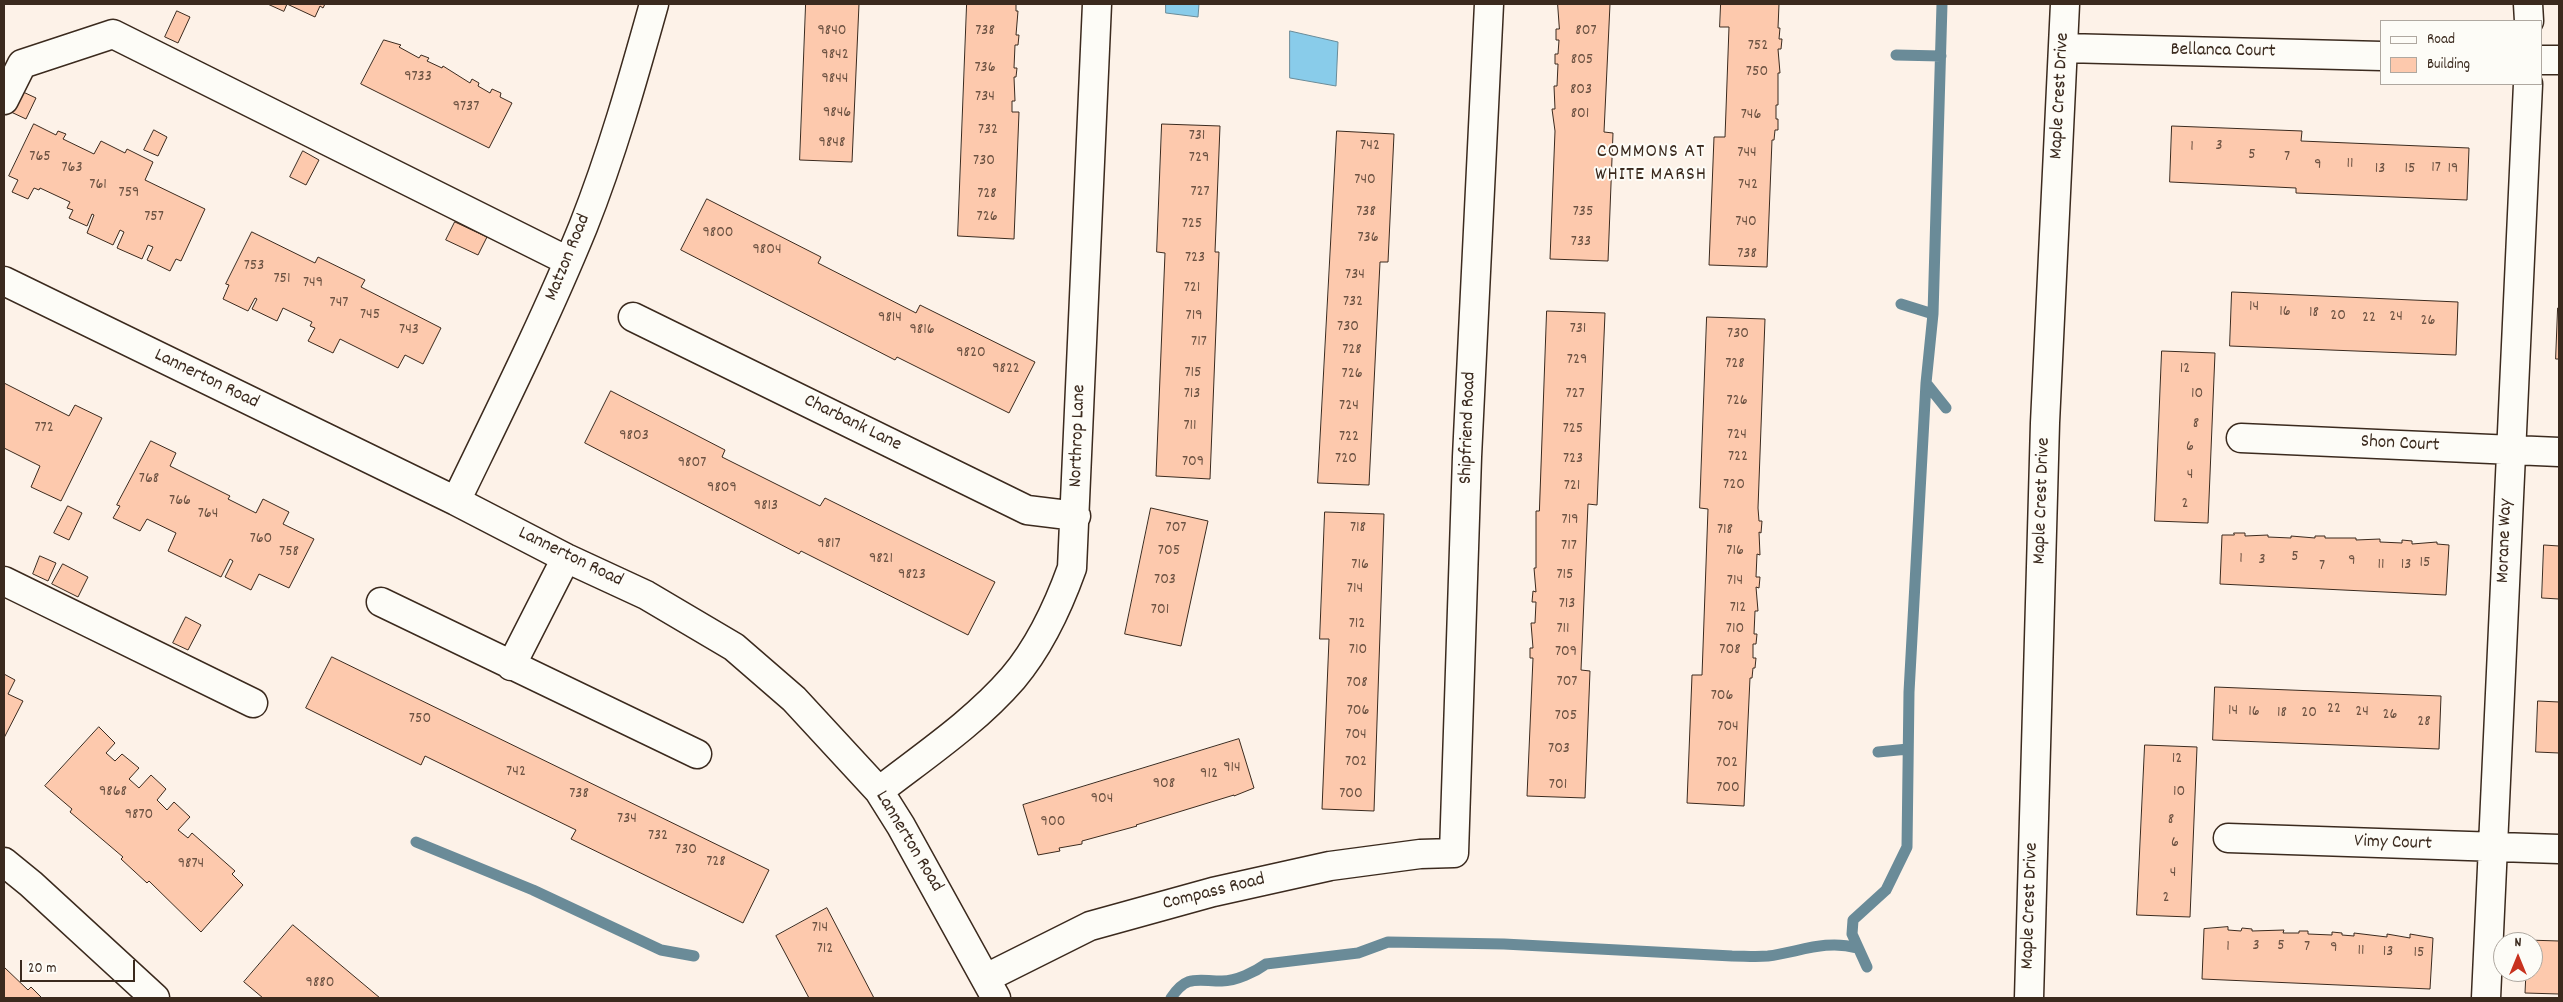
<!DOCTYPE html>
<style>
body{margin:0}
#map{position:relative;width:2563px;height:1002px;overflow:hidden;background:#fdf2e8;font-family:Dekko,sans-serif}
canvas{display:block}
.frame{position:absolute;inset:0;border:5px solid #3b2a1e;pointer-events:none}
.legend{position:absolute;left:2380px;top:20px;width:162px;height:65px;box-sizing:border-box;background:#fdfcf7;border:1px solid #afa8a0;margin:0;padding:6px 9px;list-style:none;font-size:15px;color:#3b2a1e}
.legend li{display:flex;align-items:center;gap:10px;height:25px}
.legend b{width:25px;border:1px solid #afa8a0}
.north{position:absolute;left:2493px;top:932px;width:50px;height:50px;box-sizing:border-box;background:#fdfcf7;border:1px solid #afa8a0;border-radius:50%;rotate:0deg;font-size:14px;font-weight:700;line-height:20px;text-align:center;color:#3b2a1e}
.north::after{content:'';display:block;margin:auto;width:18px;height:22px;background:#c8321e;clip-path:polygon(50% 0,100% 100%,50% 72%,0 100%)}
.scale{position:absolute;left:20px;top:960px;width:115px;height:22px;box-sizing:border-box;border:2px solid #3b2a1e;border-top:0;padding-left:6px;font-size:15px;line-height:18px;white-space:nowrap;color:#3b2a1e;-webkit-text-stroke:4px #fdfcf7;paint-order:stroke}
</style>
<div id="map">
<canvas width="2563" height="1002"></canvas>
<div class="frame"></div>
<ul class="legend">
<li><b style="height:6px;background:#fdfcf7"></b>Road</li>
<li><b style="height:14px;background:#fdc9ad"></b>Building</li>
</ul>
<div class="north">N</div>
<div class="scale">20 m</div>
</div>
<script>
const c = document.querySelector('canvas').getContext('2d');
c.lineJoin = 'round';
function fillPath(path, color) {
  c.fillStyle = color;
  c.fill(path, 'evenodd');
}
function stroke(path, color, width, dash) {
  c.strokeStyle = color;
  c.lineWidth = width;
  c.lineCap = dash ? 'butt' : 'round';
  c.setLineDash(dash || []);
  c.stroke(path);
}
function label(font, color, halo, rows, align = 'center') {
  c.font = font + ' Dekko,sans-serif';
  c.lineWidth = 4;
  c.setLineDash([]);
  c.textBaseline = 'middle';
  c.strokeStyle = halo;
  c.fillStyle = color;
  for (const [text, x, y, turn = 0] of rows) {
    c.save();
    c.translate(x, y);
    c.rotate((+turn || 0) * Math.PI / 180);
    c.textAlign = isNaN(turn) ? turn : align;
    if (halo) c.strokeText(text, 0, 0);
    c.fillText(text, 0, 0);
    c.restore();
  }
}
const water = new Path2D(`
 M 1166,4 L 1199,4 L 1198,17 L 1166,13 Z
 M 1290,31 L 1338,42 L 1336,86 L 1290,78 Z`);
fillPath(water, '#89ccea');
stroke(water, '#6a8b98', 1);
stroke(new Path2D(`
 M 1896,55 L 1941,56
 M 1901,304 L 1933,314
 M 1926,383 L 1946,408
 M 1878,752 L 1908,749
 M 416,842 L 533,890 L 661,950 L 694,956
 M 1867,967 L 1852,934 L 1853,920 L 1886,890 L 1907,847 L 1909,692 L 1926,383 L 1933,314 L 1942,4
 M 1171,998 C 1187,974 1197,981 1222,981 C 1236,981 1255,972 1266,964 L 1358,953 L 1388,942 L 1504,944 L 1732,956 C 1744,956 1756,957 1768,956 C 1799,952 1826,939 1857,948`), '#6a8b98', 11);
const building = new Path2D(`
 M 268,4 L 325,4 L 323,8 L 320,6 L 315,17 L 287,4 L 284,11 Z
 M 806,4 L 859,4 L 852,162 L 800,160 Z
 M 967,4 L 1016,4 L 1016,11 L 1018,11 L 1016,35 L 1019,35 L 1018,45 L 1015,45 L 1014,68 L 1017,68 L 1016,77 L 1014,77 L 1015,101 L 1012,101 L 1012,112 L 1019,112 L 1014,239 L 958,236 Z
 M 1558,4 L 1610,4 L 1604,132 L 1613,133 L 1608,261 L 1550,259 L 1555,131 L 1552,109 L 1555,109 L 1554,86 L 1557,86 L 1558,64 L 1555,64 L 1555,54 L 1558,54 L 1559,40 L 1556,40 L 1556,29 L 1559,29 Z
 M 1721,4 L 1779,4 L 1778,28 L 1780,28 L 1779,39 L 1782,39 L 1781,49 L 1778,49 L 1780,73 L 1778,73 L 1778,105 L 1776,105 L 1776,119 L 1778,119 L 1778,130 L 1775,130 L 1774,140 L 1772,140 L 1767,267 L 1709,265 L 1714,137 L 1725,137 L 1729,27 L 1720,27 Z
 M 177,11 L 190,17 L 178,43 L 165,37 Z
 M 384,40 L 401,45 L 399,47 L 419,58 L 421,55 L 429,58 L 427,61 L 442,68 L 443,66 L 470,83 L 472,79 L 479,83 L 478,86 L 490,93 L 492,89 L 501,93 L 500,97 L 512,103 L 489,148 L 361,84 Z
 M 21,91 L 36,98 L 26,119 L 11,112 Z
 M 34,124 L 56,135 L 58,131 L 66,134 L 63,139 L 94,154 L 101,141 L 125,153 L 127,149 L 153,162 L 145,180 L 205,209 L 181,261 L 176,259 L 170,271 L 147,260 L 153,247 L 148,245 L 142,259 L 117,248 L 124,232 L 120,230 L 113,245 L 87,233 L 94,215 L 92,214 L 87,226 L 69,218 L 73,210 L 67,208 L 70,202 L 40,188 L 39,190 L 34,188 L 28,199 L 12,192 L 18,180 L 9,176 Z
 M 1162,124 L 1220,126 L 1215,252 L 1219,252 L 1210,479 L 1156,476 L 1165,253 L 1157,252 Z
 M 2172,126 L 2302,131 L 2301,141 L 2469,148 L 2467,200 L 2296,193 L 2296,188 L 2170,182 Z
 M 154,130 L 167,137 L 158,156 L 144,150 Z
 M 1337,131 L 1394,134 L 1388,262 L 1380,262 L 1369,485 L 1318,483 Z
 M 303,151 L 319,160 L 306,185 L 290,177 Z
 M 707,199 L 821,257 L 818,263 L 916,313 L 920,305 L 1035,362 L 1009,413 L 897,357 L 895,360 L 681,250 Z
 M 455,222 L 487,237 L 478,255 L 446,240 Z
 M 252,232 L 315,263 L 318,257 L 365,280 L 361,287 L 441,328 L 423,364 L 405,355 L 398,368 L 340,339 L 333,353 L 308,341 L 315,328 L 310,326 L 312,322 L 283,308 L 277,321 L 252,309 L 257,299 L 255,298 L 248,311 L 223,299 L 229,285 L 226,284 Z
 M 2232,292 L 2458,302 L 2456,355 L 2230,346 Z
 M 2558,308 L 2559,308 L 2559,359 L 2556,359 Z
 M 1547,311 L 1605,313 L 1597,505 L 1588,504 L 1581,670 L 1590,671 L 1585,798 L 1527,796 L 1533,658 L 1530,658 L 1530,648 L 1533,648 L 1531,623 L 1535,623 L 1536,602 L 1532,602 L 1533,591 L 1536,592 L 1534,568 L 1536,568 L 1536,511 L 1539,511 Z
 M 1707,317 L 1765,319 L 1758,508 L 1759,521 L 1762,521 L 1761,533 L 1759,532 L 1760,555 L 1757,554 L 1756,577 L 1760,577 L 1759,588 L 1756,587 L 1758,611 L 1755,611 L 1754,634 L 1757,634 L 1756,644 L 1753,644 L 1753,658 L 1756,658 L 1755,668 L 1753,668 L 1752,678 L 1750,678 L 1744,806 L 1687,803 L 1692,675 L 1702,675 L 1708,509 L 1700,508 Z
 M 2162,351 L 2215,353 L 2208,523 L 2155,521 Z
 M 4,383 L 69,416 L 75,405 L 102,418 L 61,501 L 31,487 L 40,466 L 4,448 Z
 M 611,391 L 725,450 L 722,457 L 820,506 L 825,498 L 995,582 L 968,635 L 801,551 L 799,554 L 585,443 Z
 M 151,441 L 176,453 L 170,466 L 230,496 L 228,499 L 256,513 L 263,499 L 289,512 L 283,524 L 314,539 L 289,588 L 259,574 L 251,590 L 225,577 L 233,561 L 230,559 L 221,577 L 168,551 L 176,533 L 147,519 L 140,531 L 113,518 L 120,506 L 117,505 Z
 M 68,506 L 82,513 L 69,540 L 54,533 Z
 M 1151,508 L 1208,521 L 1181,646 L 1125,634 Z
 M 1325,512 L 1384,514 L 1374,811 L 1322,809 L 1329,639 L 1320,639 Z
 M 2234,533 L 2245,533 L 2245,536 L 2268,535 L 2268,537 L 2291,538 L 2291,536 L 2315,538 L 2315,536 L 2325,536 L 2325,538 L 2356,538 L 2356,540 L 2380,539 L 2380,542 L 2402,543 L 2402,540 L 2412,541 L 2412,544 L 2437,542 L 2437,544 L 2449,545 L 2446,595 L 2220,584 L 2222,535 L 2234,535 Z
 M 2544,545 L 2559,546 L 2559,599 L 2542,598 Z
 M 40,556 L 56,563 L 48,581 L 33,574 Z
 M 63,564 L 88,577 L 78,597 L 52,584 Z
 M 186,617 L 201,625 L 188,650 L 173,643 Z
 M 332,657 L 769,870 L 743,923 L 571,839 L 576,830 L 425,756 L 421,765 L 306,708 Z
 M 4,674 L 15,680 L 8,694 L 23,701 L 4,738 Z
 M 2215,687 L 2441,696 L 2439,749 L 2213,740 Z
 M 2538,701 L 2559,702 L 2559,753 L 2536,752 Z
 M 99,727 L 115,743 L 106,753 L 115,761 L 122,754 L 139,768 L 129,779 L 139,788 L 151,775 L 166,789 L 157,800 L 167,810 L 174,802 L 190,817 L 178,830 L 188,838 L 192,833 L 235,871 L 232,874 L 243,885 L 201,932 L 149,881 L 147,883 L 121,859 L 123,857 L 70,812 L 72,809 L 45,786 Z
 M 1239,739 L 1254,788 L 1234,796 L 1234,795 L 1136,825 L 1137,826 L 1082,841 L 1082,844 L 1059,848 L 1060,851 L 1038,855 L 1023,805 Z
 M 2145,745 L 2197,747 L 2190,917 L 2137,915 Z
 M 827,908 L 874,998 L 809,998 L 776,936 Z
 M 293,925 L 380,998 L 263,998 L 244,982 Z
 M 2228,927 L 2228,930 L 2241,931 L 2242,928 L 2252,929 L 2252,931 L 2284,930 L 2283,933 L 2299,933 L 2299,931 L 2308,931 L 2308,934 L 2332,935 L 2332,932 L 2342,933 L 2342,935 L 2354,936 L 2354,933 L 2387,937 L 2387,934 L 2410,938 L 2410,934 L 2433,938 L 2430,989 L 2202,979 L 2204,929 Z
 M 2527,940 L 2559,941 L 2559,994 L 2525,993 L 2526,972 L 2533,972 L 2533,942 Z
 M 4,967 L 28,990 L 31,987 L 42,998 L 4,998 Z`);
fillPath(building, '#fdc9ad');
stroke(building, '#3b2a1e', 1);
const minor = new Path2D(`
 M 2528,4 L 2529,21
 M 2064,48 L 2382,56
 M 2542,60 L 2559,60
 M 4,100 L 22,64 L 113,34 L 568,261
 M 4,281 L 456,501 L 566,558 L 646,595 L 734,647 L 794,699 L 879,791 L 901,826 L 996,998
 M 633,317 L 1027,510 L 1076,516
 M 2241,438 L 2559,452
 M 456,501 C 500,410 545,320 583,227 C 612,154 633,79 654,4
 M 4,581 L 253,703
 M 381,602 L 697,754
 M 511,666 L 566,558
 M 879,791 C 924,756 975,722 1013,678 C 1040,646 1058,607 1072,568 L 1097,4
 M 2228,838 L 2559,849
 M 4,862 L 31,884 L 155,998
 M 986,978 L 1090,926 L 1213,892 L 1330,866 L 1420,854 L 1454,853 L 1467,457 L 1489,4
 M 2029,998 L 2045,423 L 2065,4
 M 2486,998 C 2502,694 2513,389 2528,84`);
stroke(minor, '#3b2a1e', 31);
stroke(minor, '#fdfcf7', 28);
label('16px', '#6c5242', null, [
 ["9840",832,32],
 ["738",985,32],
 ["807",1586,32],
 ["752",1758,47],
 ["9842",835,56],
 ["805",1582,61],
 ["736",985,69],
 ["750",1757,73],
 ["9733",418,78],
 ["9844",835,80],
 ["803",1581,91],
 ["734",985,98],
 ["9737",466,108],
 ["9846",837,114],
 ["801",1580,115],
 ["746",1751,116],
 ["732",988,131],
 ["731",1197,137],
 ["9848",832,144],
 ["742",1370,147],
 ["3",2219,147],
 ["1",2192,148],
 ["744",1747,154],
 ["5",2252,156],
 ["765",40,158],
 ["7",2287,158],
 ["729",1199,159],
 ["730",984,162],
 ["11",2350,165],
 ["9",2318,166],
 ["763",72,169],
 ["17",2436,169],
 ["13",2380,170],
 ["15",2410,170],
 ["19",2453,170],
 ["740",1365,181],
 ["761",98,186],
 ["742",1748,186],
 ["727",1200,193],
 ["759",129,194],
 ["728",987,195],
 ["738",1366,213],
 ["735",1583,213],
 ["757",154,218],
 ["726",987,218],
 ["740",1746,223],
 ["725",1192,225],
 ["9800",718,234],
 ["736",1368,239],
 ["733",1581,243],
 ["9804",767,251],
 ["738",1747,255],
 ["723",1195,259],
 ["753",254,267],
 ["734",1355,276],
 ["751",282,280],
 ["749",313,284],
 ["721",1192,289],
 ["732",1353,303],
 ["747",339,304],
 ["14",2254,308],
 ["16",2285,313],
 ["18",2314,314],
 ["745",370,316],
 ["719",1194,317],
 ["20",2338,317],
 ["24",2396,318],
 ["9814",890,319],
 ["22",2369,319],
 ["26",2428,322],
 ["730",1348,328],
 ["731",1578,330],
 ["743",409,331],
 ["9816",922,331],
 ["730",1738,335],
 ["717",1199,343],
 ["728",1352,351],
 ["9820",971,354],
 ["729",1577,361],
 ["728",1735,365],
 ["9822",1006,370],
 ["12",2185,370],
 ["715",1193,374],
 ["726",1352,375],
 ["713",1192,395],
 ["727",1575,395],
 ["10",2197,395],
 ["726",1737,402],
 ["724",1349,407],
 ["8",2196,425],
 ["711",1190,427],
 ["772",44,429],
 ["725",1573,430],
 ["724",1737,436],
 ["9803",634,437],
 ["722",1349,438],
 ["6",2190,448],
 ["722",1738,458],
 ["720",1346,460],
 ["723",1573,460],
 ["709",1193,463],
 ["9807",692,464],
 ["4",2190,476],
 ["768",149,480],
 ["720",1734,486],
 ["721",1572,487],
 ["9809",722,489],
 ["766",180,502],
 ["2",2185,505],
 ["9813",766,507],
 ["764",208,515],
 ["719",1570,521],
 ["707",1176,529],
 ["718",1358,529],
 ["718",1725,531],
 ["760",261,540],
 ["9817",829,545],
 ["717",1569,547],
 ["705",1169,552],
 ["716",1735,552],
 ["758",289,553],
 ["5",2295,558],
 ["9821",881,560],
 ["1",2241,560],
 ["3",2262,561],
 ["9",2352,562],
 ["15",2425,564],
 ["716",1360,566],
 ["11",2381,566],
 ["13",2406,566],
 ["7",2322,567],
 ["9823",912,576],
 ["715",1565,576],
 ["703",1165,581],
 ["714",1735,582],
 ["714",1355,590],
 ["713",1567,605],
 ["712",1738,609],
 ["701",1160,611],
 ["712",1357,625],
 ["711",1563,630],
 ["710",1735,630],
 ["710",1358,651],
 ["708",1730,651],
 ["709",1566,653],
 ["707",1567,683],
 ["708",1357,684],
 ["706",1722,697],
 ["22",2334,710],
 ["706",1358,712],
 ["14",2233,712],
 ["16",2254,713],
 ["24",2362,713],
 ["18",2282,714],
 ["20",2309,714],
 ["26",2390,716],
 ["705",1566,717],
 ["750",420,720],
 ["28",2424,723],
 ["704",1728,728],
 ["704",1356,736],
 ["703",1559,750],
 ["12",2177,760],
 ["702",1356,763],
 ["702",1727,764],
 ["914",1232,769],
 ["742",516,773],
 ["912",1209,775],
 ["908",1164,785],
 ["701",1558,786],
 ["700",1728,789],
 ["9868",113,793],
 ["10",2179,793],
 ["738",579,795],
 ["700",1351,795],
 ["904",1102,800],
 ["9870",139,816],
 ["734",627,820],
 ["8",2171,821],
 ["900",1053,823],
 ["732",658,837],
 ["6",2175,844],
 ["730",686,851],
 ["728",716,863],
 ["9874",191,865],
 ["4",2173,874],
 ["2",2166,899],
 ["714",820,929],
 ["3",2256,947],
 ["5",2281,947],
 ["1",2228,948],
 ["7",2307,948],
 ["9",2334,949],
 ["712",825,950],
 ["11",2361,952],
 ["13",2388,953],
 ["15",2419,954],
 ["9880",320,984]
]);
label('19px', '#3b2a1e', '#fdfcf7', [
 ["Bellanca Court",2223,52,1],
 ["Maple Crest Drive",2061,96,-87],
 ["Matzon Road",569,258,-68],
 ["Lannerton Road",206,380,26],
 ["Charbank Lane",852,424,26],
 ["Shipfriend Road",1469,428,-88],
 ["Northrop Lane",1079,436,-88],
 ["Shon Court",2400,445,3],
 ["Maple Crest Drive",2043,501,-88],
 ["Morane Way",2506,541,-88],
 ["Lannerton Road",570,558,26],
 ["Lannerton Road",908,842,59],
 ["Vimy Court",2393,844,2],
 ["Compass Road",1214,893,-14],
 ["Maple Crest Drive",2031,906,-88]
]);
c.letterSpacing = '1px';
label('20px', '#3b2a1e', '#fdfcf7', [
 ["COMMONS AT",1651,153],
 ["WHITE MARSH",1651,176]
]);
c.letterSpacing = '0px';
</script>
